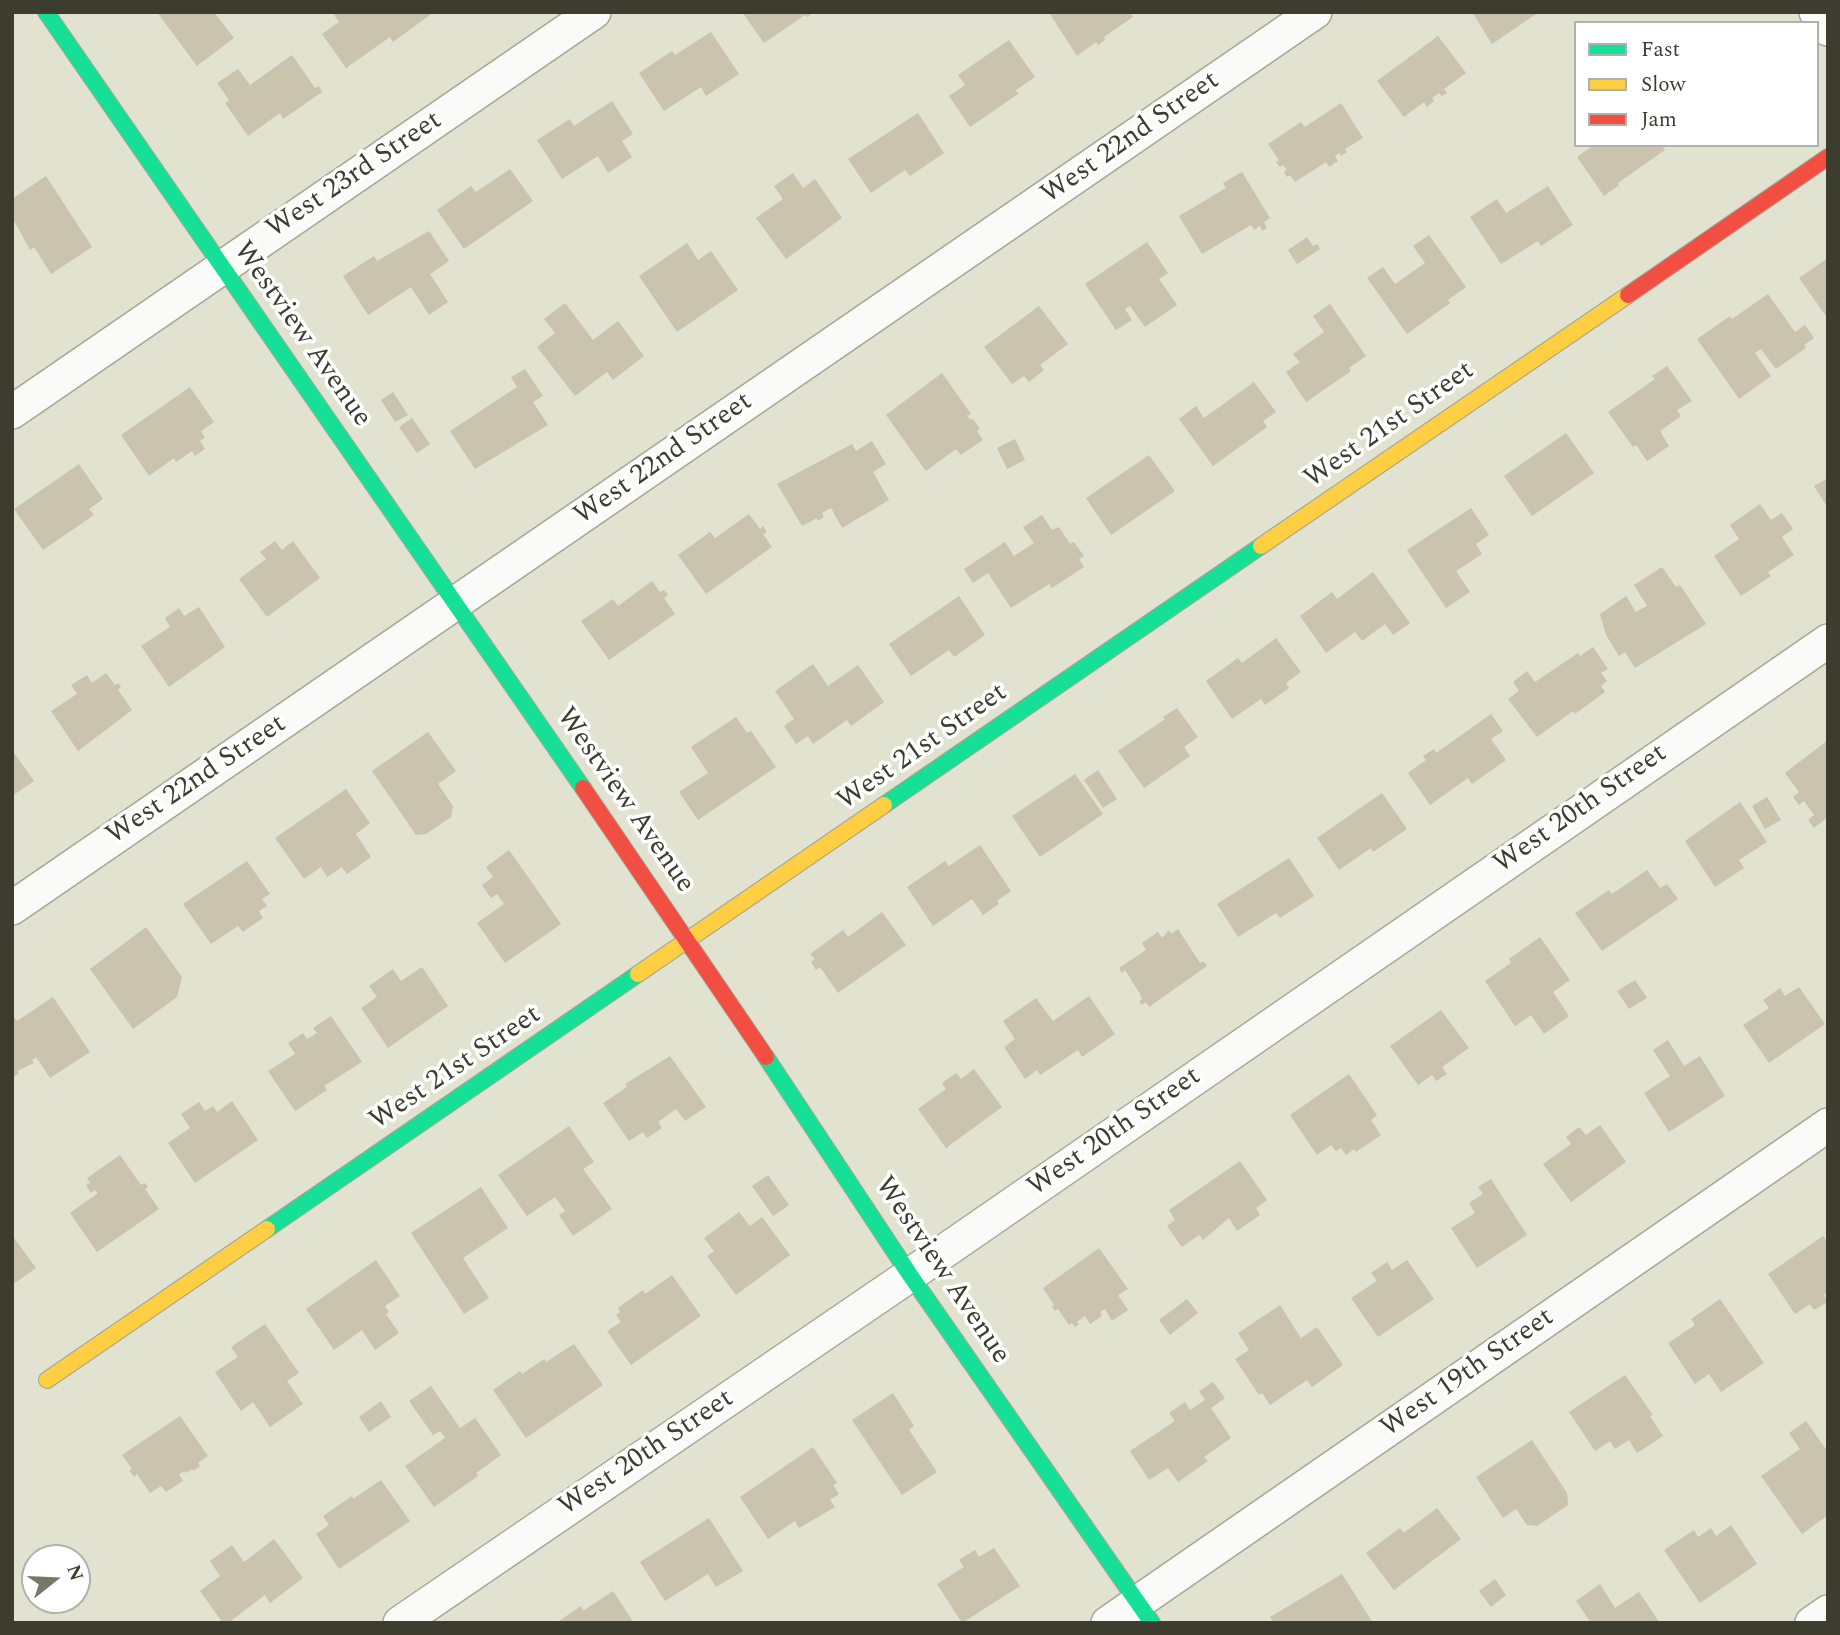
<!DOCTYPE html>
<style>
body{margin:0}
#map{position:relative;width:1840px;height:1635px;overflow:hidden;background:#e1e2cf;font-family:Spectral,serif}
canvas{display:block}
.frame{position:absolute;inset:0;border:14px solid #3c3d2f;pointer-events:none}
.legend{position:absolute;left:1574px;top:21px;width:245px;height:126px;box-sizing:border-box;background:#fff;border:2px solid #b1b1ac;margin:0;padding:9px 12px;list-style:none;font-size:21px;color:#3c3d2f}
.legend li{display:flex;align-items:center;gap:14px;height:35px}
.legend b{width:35px;border:2px solid #b1b1ac}
.north{position:absolute;left:21px;top:1544px;width:70px;height:70px;box-sizing:border-box;background:#fff;border:2px solid #b1b1ac;border-radius:50%;rotate:72deg;font-size:19px;font-weight:700;line-height:28px;text-align:center;color:#3c3d2f}
.north::after{content:'';display:block;margin:auto;width:24px;height:32px;background:#767767;clip-path:polygon(50% 0,100% 100%,50% 72%,0 100%)}
</style>
<div id="map">
<canvas width="1840" height="1635"></canvas>
<div class="frame"></div>
<ul class="legend">
<li><b style="height:9px;background:#16e098"></b>Fast</li>
<li><b style="height:9px;background:#ffcf43"></b>Slow</li>
<li><b style="height:9px;background:#f24e42"></b>Jam</li>
</ul>
<div class="north">N</div>
</div>
<script>
const c = document.querySelector('canvas').getContext('2d');
c.lineJoin = 'round';
function fillPath(path, color) {
  c.fillStyle = color;
  c.fill(path, 'evenodd');
}
function stroke(path, color, width, dash) {
  c.strokeStyle = color;
  c.lineWidth = width;
  c.lineCap = dash ? 'butt' : 'round';
  c.setLineDash(dash || []);
  c.stroke(path);
}
function label(font, color, halo, rows, align = 'center') {
  c.font = font + ' Spectral,serif';
  c.lineWidth = 7;
  c.setLineDash([]);
  c.textBaseline = 'middle';
  c.strokeStyle = halo;
  c.fillStyle = color;
  for (const [text, x, y, turn = 0] of rows) {
    c.save();
    c.translate(x, y);
    c.rotate((+turn || 0) * Math.PI / 180);
    c.textAlign = isNaN(turn) ? turn : align;
    if (halo) c.strokeText(text, 0, 0);
    c.fillText(text, 0, 0);
    c.restore();
  }
}
fillPath(new Path2D(`
 M 157,12 L 214,12 L 234,38 L 197,66 Z
 M 332,12 L 434,12 L 393,42 L 390,37 L 346,68 L 322,34 L 339,22 Z
 M 742,12 L 814,12 L 807,17 L 805,15 L 764,43 Z
 M 1053,12 L 1130,12 L 1133,17 L 1104,37 L 1105,40 L 1098,45 L 1096,42 L 1077,56 L 1050,14 Z
 M 1472,12 L 1539,12 L 1492,44 Z
 M 711,32 L 739,74 L 706,96 L 701,87 L 664,111 L 639,73 L 672,51 L 675,55 Z
 M 1438,36 L 1466,73 L 1444,89 L 1447,93 L 1442,96 L 1439,93 L 1432,98 L 1434,101 L 1427,107 L 1424,102 L 1404,117 L 1377,81 Z
 M 1009,40 L 1035,77 L 1016,90 L 1018,94 L 970,127 L 949,96 L 965,85 L 958,75 Z
 M 292,55 L 315,88 L 319,86 L 322,92 L 283,119 L 280,113 L 248,136 L 225,103 L 229,100 L 217,83 L 238,69 L 250,85 Z
 M 612,101 L 633,134 L 622,141 L 632,157 L 608,173 L 598,156 L 562,179 L 537,140 L 570,119 L 574,126 Z
 M 1341,103 L 1363,138 L 1345,149 L 1347,152 L 1341,156 L 1339,153 L 1335,156 L 1338,161 L 1329,167 L 1326,162 L 1295,182 L 1290,175 L 1287,177 L 1284,172 L 1287,170 L 1283,165 L 1280,167 L 1276,162 L 1279,160 L 1268,144 L 1301,122 L 1305,127 Z
 M 918,113 L 944,153 L 910,176 L 905,170 L 871,193 L 848,159 Z
 M 1594,145 L 1662,145 L 1665,150 L 1618,183 L 1619,185 L 1604,196 L 1577,157 Z
 M 510,169 L 533,201 L 464,249 L 437,210 L 471,186 L 476,192 Z
 M 1242,172 L 1270,218 L 1264,222 L 1267,228 L 1262,231 L 1260,226 L 1254,230 L 1251,225 L 1202,254 L 1179,216 L 1226,188 L 1223,183 Z
 M 793,173 L 803,188 L 815,179 L 842,218 L 786,259 L 756,218 L 783,199 L 774,186 Z
 M 46,176 L 92,247 L 51,274 L 34,247 L 30,250 L 12,217 L 12,199 Z
 M 1548,186 L 1573,225 L 1541,246 L 1538,241 L 1501,264 L 1470,217 L 1497,199 L 1506,213 Z
 M 429,231 L 449,261 L 430,274 L 448,302 L 429,315 L 411,287 L 368,315 L 343,276 L 374,256 L 377,261 Z
 M 1429,235 L 1466,287 L 1448,300 L 1450,303 L 1407,334 L 1367,278 L 1383,267 L 1395,284 L 1425,263 L 1413,246 Z
 M 1307,237 L 1313,246 L 1317,244 L 1320,249 L 1297,264 L 1288,250 Z
 M 1147,242 L 1168,273 L 1159,279 L 1177,305 L 1145,327 L 1130,306 L 1125,309 L 1132,320 L 1116,330 L 1085,284 Z
 M 687,243 L 698,260 L 711,251 L 738,290 L 677,332 L 639,276 Z
 M 1828,258 L 1828,319 L 1799,278 Z
 M 1768,294 L 1795,332 L 1805,325 L 1814,338 L 1804,345 L 1806,348 L 1776,369 L 1761,349 L 1755,353 L 1771,376 L 1739,399 L 1697,339 L 1730,316 L 1732,319 Z
 M 565,303 L 593,340 L 618,321 L 644,356 L 613,380 L 607,372 L 575,396 L 537,347 L 555,333 L 544,319 Z
 M 1330,304 L 1366,356 L 1349,368 L 1351,371 L 1306,402 L 1286,372 L 1300,362 L 1293,354 L 1324,332 L 1313,316 Z
 M 1039,306 L 1068,344 L 1040,365 L 1044,370 L 1029,382 L 1024,376 L 1012,384 L 984,347 Z
 M 1667,366 L 1692,401 L 1677,410 L 1681,416 L 1660,431 L 1669,446 L 1647,461 L 1636,445 L 1633,447 L 1608,412 L 1655,379 L 1652,376 Z
 M 525,369 L 543,396 L 533,402 L 548,425 L 475,469 L 450,431 L 517,387 L 511,377 Z
 M 942,373 L 971,414 L 967,416 L 971,420 L 973,419 L 980,429 L 977,431 L 983,440 L 961,455 L 956,449 L 926,471 L 886,415 Z
 M 1254,382 L 1276,412 L 1263,421 L 1267,427 L 1213,466 L 1179,419 L 1196,406 L 1204,418 Z
 M 190,387 L 214,422 L 201,431 L 205,438 L 200,441 L 205,449 L 195,456 L 192,451 L 176,462 L 174,458 L 149,476 L 121,435 Z
 M 393,392 L 408,415 L 395,422 L 381,400 Z
 M 412,418 L 430,444 L 417,453 L 399,427 Z
 M 1566,433 L 1594,473 L 1532,516 L 1504,476 Z
 M 1015,439 L 1025,460 L 1007,469 L 997,448 Z
 M 872,441 L 886,464 L 873,472 L 889,500 L 842,528 L 831,508 L 822,513 L 824,517 L 818,521 L 817,518 L 802,526 L 777,484 L 852,444 L 856,451 Z
 M 1149,455 L 1175,491 L 1111,535 L 1086,498 Z
 M 79,464 L 103,499 L 89,509 L 94,515 L 43,550 L 14,509 Z
 M 1828,478 L 1828,508 L 1814,486 Z
 M 1760,504 L 1771,520 L 1782,513 L 1793,529 L 1782,537 L 1794,555 L 1768,572 L 1771,576 L 1741,596 L 1714,556 L 1739,539 L 1730,525 Z
 M 1471,508 L 1489,535 L 1476,544 L 1482,554 L 1456,571 L 1470,592 L 1446,608 L 1407,550 Z
 M 749,514 L 760,529 L 763,526 L 767,532 L 763,534 L 772,547 L 706,594 L 678,555 L 710,532 L 715,538 Z
 M 1042,515 L 1052,530 L 1059,527 L 1070,544 L 1074,542 L 1084,556 L 1079,559 L 1084,567 L 1052,588 L 1049,584 L 1011,608 L 988,573 L 973,583 L 964,569 L 1005,542 L 1014,556 L 1034,543 L 1023,527 Z
 M 275,541 L 282,550 L 293,541 L 320,578 L 267,617 L 239,579 L 266,559 L 260,552 Z
 M 1662,567 L 1676,587 L 1680,585 L 1706,624 L 1635,668 L 1625,652 L 1619,656 L 1606,635 L 1600,614 L 1626,596 L 1636,612 L 1647,606 L 1634,585 Z
 M 1373,572 L 1410,623 L 1393,635 L 1385,624 L 1362,641 L 1355,632 L 1326,653 L 1300,616 L 1332,592 L 1337,599 Z
 M 652,581 L 660,592 L 664,590 L 668,595 L 664,598 L 675,614 L 609,660 L 581,621 L 613,599 L 618,606 Z
 M 959,596 L 985,635 L 954,657 L 949,650 L 911,676 L 889,644 Z
 M 199,607 L 225,647 L 169,687 L 141,646 L 170,627 L 165,618 L 179,608 L 184,616 Z
 M 1276,638 L 1301,672 L 1286,683 L 1289,688 L 1265,705 L 1261,699 L 1232,719 L 1206,681 L 1238,658 L 1242,663 Z
 M 1593,647 L 1608,669 L 1601,673 L 1607,681 L 1601,686 L 1605,692 L 1575,714 L 1573,711 L 1537,737 L 1508,699 L 1519,691 L 1513,682 L 1527,671 L 1535,682 L 1578,653 L 1580,656 Z
 M 813,664 L 828,686 L 858,665 L 884,702 L 851,726 L 847,720 L 813,744 L 808,736 L 796,744 L 784,726 L 794,719 L 775,691 Z
 M 106,673 L 115,685 L 118,683 L 121,687 L 118,690 L 132,710 L 78,751 L 51,711 L 77,694 L 71,685 L 87,675 L 92,683 Z
 M 1177,708 L 1198,737 L 1184,747 L 1190,756 L 1144,788 L 1118,751 L 1165,719 L 1163,717 Z
 M 1491,714 L 1503,731 L 1491,739 L 1506,760 L 1472,784 L 1468,778 L 1430,805 L 1408,773 L 1426,760 L 1423,756 L 1434,749 L 1436,753 Z
 M 736,717 L 747,733 L 751,731 L 776,767 L 698,820 L 679,792 L 708,773 L 691,747 Z
 M 428,732 L 456,771 L 438,784 L 453,806 L 451,817 L 426,834 L 416,835 L 372,771 Z
 M 1828,740 L 1828,817 L 1814,828 L 1808,820 L 1814,815 L 1804,801 L 1799,805 L 1793,797 L 1799,792 L 1785,773 Z
 M 12,750 L 34,781 L 12,796 Z
 M 1098,770 L 1117,799 L 1103,808 L 1084,780 Z
 M 1075,774 L 1103,814 L 1040,857 L 1012,816 Z
 M 346,789 L 370,823 L 356,834 L 371,857 L 347,874 L 342,867 L 327,877 L 321,867 L 304,879 L 275,838 Z
 M 1382,793 L 1407,829 L 1373,852 L 1371,848 L 1339,870 L 1317,838 Z
 M 1767,797 L 1781,820 L 1765,829 L 1752,806 Z
 M 1740,802 L 1767,842 L 1739,860 L 1744,868 L 1715,887 L 1685,841 Z
 M 980,845 L 1011,891 L 997,901 L 999,904 L 983,915 L 972,899 L 933,926 L 907,887 L 945,861 L 949,866 Z
 M 509,850 L 561,924 L 505,963 L 477,923 L 504,904 L 497,894 L 491,898 L 482,885 L 493,877 L 486,867 Z
 M 1289,858 L 1314,896 L 1280,918 L 1276,913 L 1238,937 L 1217,904 Z
 M 247,861 L 270,894 L 262,899 L 267,906 L 259,911 L 263,918 L 243,932 L 238,926 L 211,944 L 183,904 Z
 M 1647,870 L 1660,888 L 1667,884 L 1678,899 L 1602,951 L 1575,913 L 1609,890 L 1612,894 Z
 M 882,912 L 906,945 L 838,993 L 820,967 L 816,970 L 811,962 L 815,959 L 810,954 L 843,930 L 848,937 Z
 M 146,927 L 182,977 L 177,997 L 133,1029 L 90,969 Z
 M 1178,929 L 1200,963 L 1203,961 L 1207,966 L 1149,1007 L 1146,1002 L 1142,1005 L 1139,1001 L 1142,1000 L 1140,994 L 1125,970 L 1122,973 L 1119,968 L 1146,950 L 1142,943 L 1158,932 L 1162,938 L 1169,930 L 1171,934 Z
 M 1540,937 L 1570,980 L 1553,992 L 1569,1016 L 1544,1034 L 1531,1015 L 1515,1026 L 1485,981 L 1511,963 L 1509,959 Z
 M 422,967 L 448,1006 L 388,1048 L 361,1008 L 377,997 L 369,986 L 393,969 L 401,981 Z
 M 1635,980 L 1647,998 L 1629,1009 L 1617,991 Z
 M 1799,987 L 1825,1024 L 1769,1063 L 1743,1025 L 1769,1008 L 1763,1000 L 1780,988 L 1785,996 Z
 M 1089,996 L 1115,1034 L 1082,1057 L 1078,1050 L 1040,1075 L 1037,1070 L 1025,1079 L 1004,1047 L 1015,1039 L 1003,1021 L 1036,998 L 1053,1021 Z
 M 53,997 L 90,1052 L 50,1078 L 36,1057 L 32,1060 L 34,1063 L 17,1071 L 19,1073 L 12,1078 L 12,1018 L 14,1017 L 17,1021 Z
 M 1441,1010 L 1469,1048 L 1442,1067 L 1447,1074 L 1436,1081 L 1432,1075 L 1418,1085 L 1390,1046 Z
 M 331,1016 L 362,1062 L 324,1086 L 327,1090 L 295,1111 L 268,1071 L 295,1054 L 288,1043 L 303,1033 L 307,1039 L 317,1033 L 313,1028 Z
 M 1668,1040 L 1684,1066 L 1700,1056 L 1725,1096 L 1669,1132 L 1644,1093 L 1670,1076 L 1653,1050 Z
 M 670,1056 L 706,1107 L 685,1121 L 676,1109 L 658,1122 L 662,1128 L 647,1138 L 643,1132 L 629,1141 L 603,1103 L 627,1087 L 625,1084 Z
 M 974,1069 L 1002,1107 L 946,1148 L 918,1109 L 946,1089 L 942,1083 L 956,1073 L 961,1079 Z
 M 1349,1074 L 1377,1115 L 1371,1120 L 1381,1135 L 1356,1152 L 1354,1149 L 1346,1155 L 1341,1148 L 1336,1151 L 1331,1145 L 1317,1155 L 1290,1115 Z
 M 232,1101 L 258,1140 L 195,1183 L 168,1143 L 190,1128 L 181,1114 L 199,1102 L 205,1111 L 213,1106 L 217,1112 Z
 M 1600,1125 L 1626,1162 L 1571,1202 L 1543,1164 L 1571,1144 L 1566,1137 L 1579,1127 L 1586,1135 Z
 M 569,1126 L 594,1162 L 583,1169 L 612,1209 L 573,1236 L 559,1215 L 565,1211 L 555,1197 L 527,1216 L 498,1175 Z
 M 120,1155 L 141,1185 L 145,1183 L 148,1187 L 145,1189 L 159,1209 L 97,1252 L 70,1213 L 98,1193 L 95,1190 L 91,1193 L 86,1185 L 90,1183 L 87,1178 Z
 M 1240,1161 L 1267,1200 L 1256,1208 L 1260,1215 L 1237,1231 L 1229,1218 L 1203,1240 L 1199,1235 L 1182,1247 L 1167,1226 L 1175,1220 L 1169,1210 Z
 M 768,1175 L 789,1205 L 773,1216 L 752,1186 Z
 M 1491,1179 L 1527,1235 L 1477,1268 L 1451,1228 L 1475,1213 L 1469,1203 L 1483,1194 L 1478,1187 Z
 M 481,1187 L 508,1228 L 463,1258 L 489,1298 L 464,1314 L 411,1233 Z
 M 739,1212 L 750,1226 L 762,1217 L 790,1255 L 736,1295 L 707,1256 L 714,1251 L 704,1238 Z
 M 12,1235 L 36,1268 L 12,1285 Z
 M 1823,1236 L 1828,1243 L 1828,1292 L 1824,1295 L 1828,1302 L 1814,1310 L 1810,1304 L 1795,1314 L 1768,1274 Z
 M 1099,1248 L 1128,1289 L 1118,1295 L 1128,1310 L 1112,1321 L 1105,1309 L 1100,1312 L 1102,1316 L 1090,1324 L 1085,1316 L 1077,1322 L 1079,1324 L 1075,1327 L 1072,1323 L 1069,1325 L 1058,1309 L 1055,1311 L 1052,1306 L 1054,1305 L 1043,1288 Z
 M 376,1260 L 400,1296 L 385,1306 L 389,1312 L 386,1314 L 399,1333 L 375,1350 L 362,1330 L 334,1350 L 306,1309 Z
 M 1407,1260 L 1434,1299 L 1378,1337 L 1351,1298 L 1377,1281 L 1371,1273 L 1387,1262 L 1392,1270 Z
 M 672,1275 L 701,1316 L 631,1365 L 607,1331 L 621,1322 L 616,1315 L 620,1312 L 618,1308 L 643,1290 L 645,1294 Z
 M 1187,1299 L 1198,1313 L 1170,1335 L 1159,1320 Z
 M 1720,1299 L 1764,1363 L 1721,1392 L 1709,1374 L 1695,1384 L 1668,1343 L 1695,1325 L 1691,1319 Z
 M 1280,1305 L 1301,1338 L 1317,1327 L 1343,1365 L 1312,1387 L 1307,1380 L 1270,1405 L 1262,1393 L 1259,1395 L 1235,1359 L 1249,1350 L 1238,1333 Z
 M 265,1324 L 299,1373 L 287,1381 L 303,1404 L 270,1427 L 253,1402 L 241,1411 L 215,1372 L 238,1357 L 231,1347 Z
 M 574,1344 L 603,1385 L 526,1438 L 493,1390 L 520,1371 L 522,1374 L 544,1359 L 546,1362 Z
 M 1625,1375 L 1653,1415 L 1650,1416 L 1663,1436 L 1637,1453 L 1629,1440 L 1615,1449 L 1610,1441 L 1595,1451 L 1569,1412 Z
 M 1213,1382 L 1225,1398 L 1211,1408 L 1231,1438 L 1204,1457 L 1208,1461 L 1178,1482 L 1168,1468 L 1149,1480 L 1130,1451 L 1175,1421 L 1169,1413 L 1185,1402 L 1190,1410 L 1205,1400 L 1199,1391 Z
 M 431,1386 L 460,1428 L 475,1418 L 501,1455 L 476,1473 L 478,1476 L 434,1507 L 405,1466 L 445,1438 L 440,1431 L 433,1435 L 409,1401 Z
 M 893,1393 L 914,1426 L 909,1430 L 937,1472 L 902,1495 L 852,1420 Z
 M 381,1401 L 391,1417 L 369,1432 L 359,1417 Z
 M 180,1416 L 208,1456 L 198,1463 L 200,1466 L 193,1471 L 192,1469 L 186,1473 L 184,1471 L 179,1474 L 183,1481 L 166,1492 L 161,1486 L 150,1493 L 137,1474 L 134,1477 L 129,1470 L 132,1469 L 122,1455 Z
 M 1806,1421 L 1828,1452 L 1828,1515 L 1802,1534 L 1761,1476 L 1800,1449 L 1789,1433 Z
 M 1532,1440 L 1567,1493 L 1568,1505 L 1537,1526 L 1527,1525 L 1516,1509 L 1503,1518 L 1476,1477 Z
 M 813,1447 L 837,1483 L 833,1485 L 839,1494 L 830,1500 L 835,1507 L 799,1528 L 795,1521 L 768,1539 L 740,1497 Z
 M 381,1480 L 410,1521 L 339,1569 L 316,1534 L 329,1525 L 323,1516 L 352,1496 L 353,1499 Z
 M 1437,1508 L 1461,1539 L 1394,1590 L 1366,1553 L 1400,1528 L 1404,1533 Z
 M 709,1518 L 743,1571 L 716,1587 L 708,1574 L 665,1601 L 640,1562 Z
 M 1731,1525 L 1757,1564 L 1700,1603 L 1664,1550 L 1694,1530 L 1698,1537 L 1711,1528 L 1716,1536 Z
 M 274,1539 L 303,1578 L 270,1603 L 265,1595 L 228,1623 L 223,1623 L 200,1591 L 220,1576 L 210,1561 L 232,1545 L 244,1562 Z
 M 994,1548 L 1020,1586 L 962,1623 L 937,1584 L 964,1567 L 959,1560 L 975,1550 L 979,1557 Z
 M 1342,1574 L 1373,1623 L 1274,1623 L 1270,1617 Z
 M 1495,1579 L 1506,1595 L 1491,1607 L 1479,1591 Z
 M 1600,1584 L 1615,1608 L 1639,1592 L 1660,1623 L 1591,1623 L 1576,1601 Z
 M 613,1591 L 634,1623 L 556,1623 L 581,1606 L 583,1611 Z`), '#cac3ad');
const street = new Path2D(`
 M 1816,12 L 1828,29
 M 12,412 L 594,12
 M 12,908 L 1315,12
 M 400,1623 L 910,1275 L 1828,641
 M 1108,1623 L 1828,1125
 M 1812,1623 L 1828,1612`);
const fast = new Path2D(`
 M 46,12 L 583,788
 M 884,805 L 1261,546
 M 766,1057 L 910,1275 L 1152,1623
 M 267,1229 L 638,974`);
const slow = new Path2D(`
 M 1261,546 L 1628,295
 M 638,974 L 884,805
 M 47,1380 L 267,1229`);
const jam = new Path2D(`
 M 1628,295 L 1828,157
 M 583,788 L 766,1057`);
stroke(street, '#a4a696', 36);
stroke(fast, '#a4a696', 18);
stroke(slow, '#a4a696', 18);
stroke(jam, '#a4a696', 18);
stroke(street, '#fafbf8', 33);
stroke(fast, '#16e098', 16);
stroke(slow, '#ffcf43', 16);
stroke(jam, '#f24e42', 16);
label('28px', '#3c3d2f', '#fff', [
 ["West 22nd Street",1131,139,-35],
 ["West 23rd Street",355,176,-34],
 ["Westview Avenue",301,335,55],
 ["West 21st Street",1390,426,-35],
 ["West 22nd Street",664,460,-35],
 ["West 21st Street",923,748,-35],
 ["West 22nd Street",197,781,-34],
 ["Westview Avenue",624,801,55],
 ["West 20th Street",1581,810,-35],
 ["West 21st Street",456,1069,-34],
 ["West 20th Street",1115,1133,-35],
 ["Westview Avenue",941,1271,56],
 ["West 19th Street",1468,1374,-35],
 ["West 20th Street",647,1454,-34]
]);
</script>
